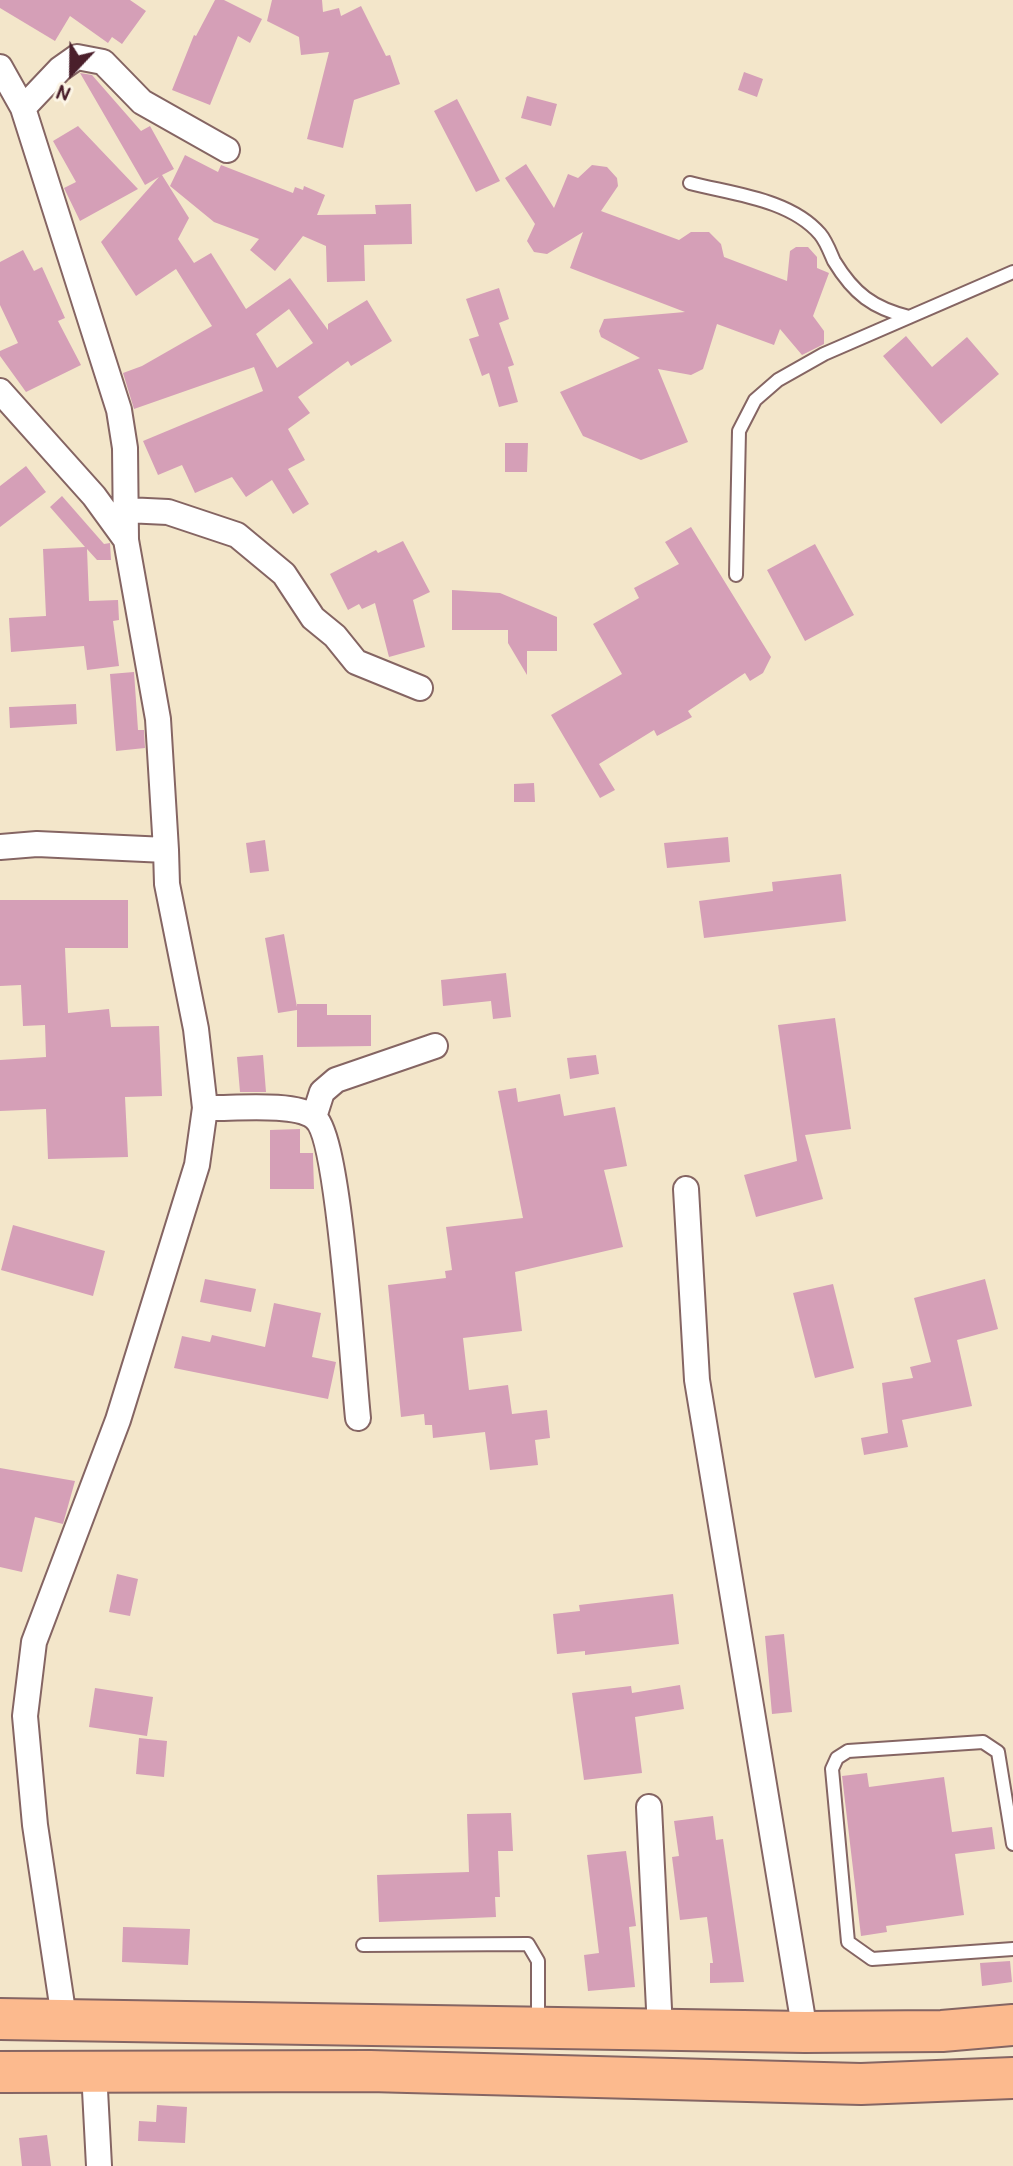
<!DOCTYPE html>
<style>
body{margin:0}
#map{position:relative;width:1013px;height:2166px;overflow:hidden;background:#f3e6ca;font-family:"Patrick Hand",sans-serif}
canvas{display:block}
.north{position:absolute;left:32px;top:32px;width:80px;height:80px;-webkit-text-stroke:6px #fcf5e5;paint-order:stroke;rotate:202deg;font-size:22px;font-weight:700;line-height:32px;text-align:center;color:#4a1f2b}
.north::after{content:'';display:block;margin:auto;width:28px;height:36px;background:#4a1f2b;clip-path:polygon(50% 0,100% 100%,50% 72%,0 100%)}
</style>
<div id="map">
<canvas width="1013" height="2166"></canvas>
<div class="north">N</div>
</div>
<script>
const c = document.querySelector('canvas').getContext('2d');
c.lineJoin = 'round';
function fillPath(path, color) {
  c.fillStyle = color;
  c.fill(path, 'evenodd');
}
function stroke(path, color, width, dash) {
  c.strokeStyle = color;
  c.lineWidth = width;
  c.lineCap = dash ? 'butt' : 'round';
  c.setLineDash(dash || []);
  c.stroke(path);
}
fillPath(new Path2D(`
 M 0,0 L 130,0 L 146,11 L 122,44 L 112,37 L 108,43 L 70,16 L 55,41 L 0,8 Z
 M 215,0 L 224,0 L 262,19 L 250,43 L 238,36 L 210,105 L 172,90 L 194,35 L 196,36 Z
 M 272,0 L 322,0 L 323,12 L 339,8 L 341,16 L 361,6 L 386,56 L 390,55 L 400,84 L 354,100 L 343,148 L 307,139 L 329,52 L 301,55 L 299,37 L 267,21 Z
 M 744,72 L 763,79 L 757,97 L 738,90 Z
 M 80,73 L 92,75 L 141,131 L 150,126 L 174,169 L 162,175 L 189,218 L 178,239 L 194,263 L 211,253 L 246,309 L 290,278 L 328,330 L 328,324 L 367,300 L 392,341 L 351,366 L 348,361 L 298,397 L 310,413 L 288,429 L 305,460 L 288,469 L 309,504 L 293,514 L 272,480 L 246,497 L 232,477 L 195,493 L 182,465 L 158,475 L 143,441 L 263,391 L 254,367 L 134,409 L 123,373 L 142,366 L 212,326 L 176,269 L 136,296 L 101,242 L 159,177 L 145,185 ZM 289,309 L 313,343 L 277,368 L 256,334 Z
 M 527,96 L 557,104 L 551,126 L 521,118 Z
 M 457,99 L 500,181 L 476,192 L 434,111 Z
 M 78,126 L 138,189 L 80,221 L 64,188 L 76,182 L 53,141 Z
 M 185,155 L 218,172 L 221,165 L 293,193 L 295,187 L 303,190 L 304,186 L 325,195 L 317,215 L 376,214 L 375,205 L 411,204 L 412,244 L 364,245 L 365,281 L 327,282 L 326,246 L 303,236 L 275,271 L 250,250 L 259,239 L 214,222 L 170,186 Z
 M 526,164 L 554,208 L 568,174 L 578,178 L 592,165 L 607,167 L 617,178 L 618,186 L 601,211 L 679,240 L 691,232 L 709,232 L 721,244 L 724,257 L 787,281 L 790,251 L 796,247 L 808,247 L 817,257 L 817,268 L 829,273 L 813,316 L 824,331 L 824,344 L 802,355 L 780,329 L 774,345 L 717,324 L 703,369 L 691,375 L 658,369 L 688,442 L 641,460 L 583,436 L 560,392 L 640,358 L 601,337 L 599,331 L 604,319 L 685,312 L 570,268 L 583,232 L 547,254 L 534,252 L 527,241 L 535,224 L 505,178 Z
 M 23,250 L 34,271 L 42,267 L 65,318 L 58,321 L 81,365 L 26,392 L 0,356 L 0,351 L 18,343 L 0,305 L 0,262 Z
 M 499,288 L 509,319 L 499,323 L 514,365 L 508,367 L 518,402 L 499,407 L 489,373 L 482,376 L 469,339 L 479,336 L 466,299 Z
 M 906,336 L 932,367 L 967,337 L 999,374 L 941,424 L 883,356 Z
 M 505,443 L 528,443 L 527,472 L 505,472 Z
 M 26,466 L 46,492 L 0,527 L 0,486 Z
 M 62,496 L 104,544 L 110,543 L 111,560 L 97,560 L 87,549 L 89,601 L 118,600 L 119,620 L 113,621 L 119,666 L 87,670 L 84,646 L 11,652 L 9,618 L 46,616 L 43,549 L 85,547 L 50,507 Z
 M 691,527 L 771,657 L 763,673 L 750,681 L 745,673 L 688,711 L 692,717 L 657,736 L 654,730 L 599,764 L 615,790 L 600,798 L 551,715 L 622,674 L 593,624 L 639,598 L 634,588 L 679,564 L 665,542 Z
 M 403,541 L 430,592 L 413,600 L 425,647 L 389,657 L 375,603 L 362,609 L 359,604 L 348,610 L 330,574 L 376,550 L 378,553 Z
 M 815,544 L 854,615 L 805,641 L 767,570 Z
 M 452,590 L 500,593 L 557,617 L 557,651 L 527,651 L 527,675 L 508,643 L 508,630 L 452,630 Z
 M 134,672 L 138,730 L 144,730 L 145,748 L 116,751 L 110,674 Z
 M 76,704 L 77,724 L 10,728 L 9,707 Z
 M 534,783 L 535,802 L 514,802 L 514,784 Z
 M 728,837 L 730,862 L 667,868 L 664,843 Z
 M 265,840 L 269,871 L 250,873 L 246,843 Z
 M 841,874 L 846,921 L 704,938 L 699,901 L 773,891 L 772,882 Z
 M 0,900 L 128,900 L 128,948 L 65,948 L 68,1013 L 109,1009 L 111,1027 L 159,1026 L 162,1096 L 125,1097 L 128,1157 L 48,1159 L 46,1109 L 0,1111 L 0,1060 L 46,1057 L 45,1025 L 23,1026 L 21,985 L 0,986 Z
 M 284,934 L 297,1007 L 297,1004 L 327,1004 L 327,1015 L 371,1015 L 371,1046 L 297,1047 L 297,1010 L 278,1013 L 265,938 Z
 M 506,973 L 511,1017 L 493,1019 L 491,1001 L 443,1006 L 441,980 Z
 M 835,1018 L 851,1129 L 805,1135 L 823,1199 L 756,1217 L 744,1175 L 797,1161 L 778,1025 Z
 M 263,1055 L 266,1092 L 240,1092 L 237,1057 Z
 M 596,1055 L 599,1074 L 570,1079 L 567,1058 Z
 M 516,1088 L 518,1102 L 560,1094 L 564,1116 L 615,1107 L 627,1166 L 604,1170 L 623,1247 L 515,1272 L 522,1331 L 463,1338 L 469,1390 L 508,1385 L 512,1414 L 547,1410 L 550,1438 L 535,1440 L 538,1465 L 490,1470 L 485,1432 L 433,1438 L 432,1425 L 425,1425 L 424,1414 L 401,1417 L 388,1285 L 446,1278 L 445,1271 L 452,1270 L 446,1227 L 523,1218 L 498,1091 Z
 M 300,1129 L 300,1153 L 313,1153 L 313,1157 L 314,1189 L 270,1189 L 270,1130 Z
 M 13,1225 L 105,1251 L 93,1296 L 1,1270 Z
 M 205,1279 L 256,1289 L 251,1312 L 200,1302 Z
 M 985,1279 L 998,1329 L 957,1340 L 972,1406 L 902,1420 L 908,1447 L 864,1455 L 861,1438 L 888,1433 L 882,1383 L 913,1378 L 910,1367 L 931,1362 L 914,1298 Z
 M 833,1284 L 854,1368 L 815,1378 L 793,1293 Z
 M 274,1303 L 321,1313 L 312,1357 L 336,1362 L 328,1399 L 174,1368 L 182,1336 L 210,1342 L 212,1335 L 265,1347 Z
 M 0,1468 L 75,1481 L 63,1524 L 35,1517 L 22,1572 L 0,1567 Z
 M 117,1574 L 138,1579 L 130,1616 L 109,1612 Z
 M 673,1594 L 679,1644 L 585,1655 L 585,1651 L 557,1654 L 553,1614 L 580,1611 L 579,1605 Z
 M 784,1634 L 792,1712 L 772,1714 L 765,1636 Z
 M 680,1685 L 684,1709 L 635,1717 L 642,1773 L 584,1780 L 572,1693 L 631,1686 L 632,1693 Z
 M 95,1688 L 153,1697 L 147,1736 L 89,1727 Z
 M 139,1738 L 167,1741 L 164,1777 L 136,1774 Z
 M 867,1773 L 869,1787 L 944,1777 L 952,1832 L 992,1827 L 995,1849 L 955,1854 L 964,1915 L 886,1926 L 887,1932 L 861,1936 L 842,1776 Z
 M 511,1813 L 513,1851 L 498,1851 L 500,1897 L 495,1897 L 496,1917 L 379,1922 L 377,1875 L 469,1872 L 467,1814 Z
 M 713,1816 L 716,1840 L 723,1839 L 744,1982 L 710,1983 L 710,1963 L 713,1963 L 707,1917 L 680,1920 L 672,1857 L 679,1856 L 674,1821 Z
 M 626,1851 L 636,1926 L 629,1927 L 635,1987 L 588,1991 L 584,1955 L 599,1953 L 587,1855 Z
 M 123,1927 L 190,1929 L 188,1965 L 122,1962 Z
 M 1010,1961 L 1012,1982 L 982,1986 L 980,1963 Z
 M 157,2105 L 187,2107 L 185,2143 L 138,2141 L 139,2121 L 156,2122 Z
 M 47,2135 L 51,2166 L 22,2166 L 19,2138 Z`), '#d59fb7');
const service = new Path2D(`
 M 690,183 C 732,194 790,199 820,234 C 826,241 830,252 834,261 C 854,294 873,308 909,317
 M 736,575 L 739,431 L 755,400 L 778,380 L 824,354 L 1013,272
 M 1013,1844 L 998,1752 L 983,1742 L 848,1751 L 837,1758 L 832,1769 L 848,1942 L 872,1959 L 1013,1949
 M 363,1945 L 528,1944 L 538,1961 L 538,2024`);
const minor = new Path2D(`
 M 0,67 L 23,108 L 119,410 L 125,448 L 126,540
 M 23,108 L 60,69 L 77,57 L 103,62 L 142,102 L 227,150
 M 0,391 L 94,496 L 126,540 L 158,719 L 166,850
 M 126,510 L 168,512 L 237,535 L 284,574 L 313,618 L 335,636 L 356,662 L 420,688
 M 0,847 L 37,844 L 166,850 L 167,884 L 196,1029 L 205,1108 L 197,1165 L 118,1420 L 34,1642 L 25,1716 L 35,1825 L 64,2018
 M 205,1108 C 230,1109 294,1102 314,1117 C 340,1136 353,1374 358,1418
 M 314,1117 L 322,1092 L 336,1080 L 435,1046
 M 686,1189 L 697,1380 L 805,2032
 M 649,1807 L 660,2029
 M 94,2071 L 99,2166`);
const trunk = new Path2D(`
 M 0,2019 L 805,2032 L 942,2031 L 1013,2025
 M 0,2072 L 370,2071 L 861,2084 L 1013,2078`);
stroke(service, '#856563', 16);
stroke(minor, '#856563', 28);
stroke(trunk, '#856563', 44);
stroke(service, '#fff', 12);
stroke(minor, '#fff', 24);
stroke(trunk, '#fcba8e', 40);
</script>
